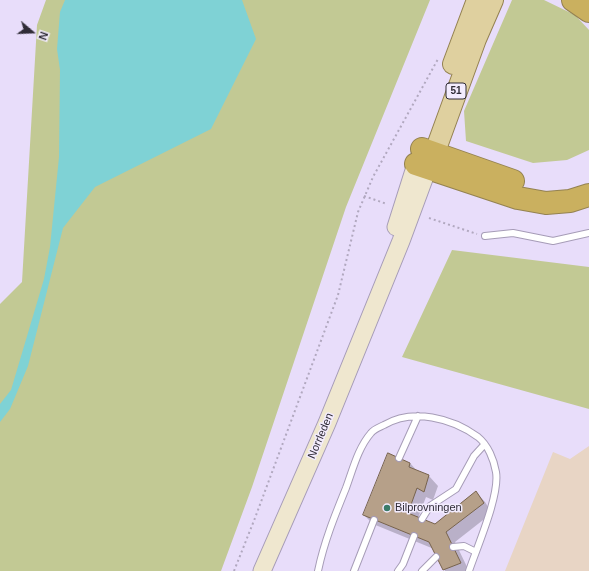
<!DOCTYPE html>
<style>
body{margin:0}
#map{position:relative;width:589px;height:571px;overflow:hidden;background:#e8ddfa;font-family:Arial,sans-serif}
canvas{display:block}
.north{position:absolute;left:12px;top:12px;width:40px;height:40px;-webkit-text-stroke:3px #f3ecfe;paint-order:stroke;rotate:109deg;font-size:11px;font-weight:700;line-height:16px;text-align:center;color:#302c37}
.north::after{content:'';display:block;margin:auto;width:14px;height:18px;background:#302c37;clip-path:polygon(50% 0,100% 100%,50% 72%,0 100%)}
</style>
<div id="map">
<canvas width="589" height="571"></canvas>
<div class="north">N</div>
</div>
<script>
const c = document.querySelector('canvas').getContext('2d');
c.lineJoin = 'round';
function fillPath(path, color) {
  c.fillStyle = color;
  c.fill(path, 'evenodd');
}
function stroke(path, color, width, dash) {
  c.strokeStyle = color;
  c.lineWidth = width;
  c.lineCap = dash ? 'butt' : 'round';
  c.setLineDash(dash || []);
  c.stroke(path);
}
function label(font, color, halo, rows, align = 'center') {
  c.font = font + ' Arial,sans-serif';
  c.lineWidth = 3;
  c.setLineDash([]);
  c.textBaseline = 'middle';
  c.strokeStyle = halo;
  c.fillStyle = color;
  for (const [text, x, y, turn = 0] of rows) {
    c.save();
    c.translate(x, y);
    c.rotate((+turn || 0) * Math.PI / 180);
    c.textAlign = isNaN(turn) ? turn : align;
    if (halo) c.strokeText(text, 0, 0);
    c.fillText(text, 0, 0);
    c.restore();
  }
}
fillPath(new Path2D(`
 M 589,446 L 589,571 L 505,571 L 553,452 L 570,459 Z`), '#e8d5c5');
fillPath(new Path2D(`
 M 46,0 L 430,0 L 346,207 L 252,487 L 221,571 L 0,571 L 0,304 L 22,282 L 37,25 Z
 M 512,0 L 544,0 L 575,15 L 589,30 L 589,150 L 567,160 L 533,163 L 466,141 L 464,111 Z
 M 452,250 L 589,267 L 589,409 L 402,357 Z`), '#c2c994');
fillPath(new Path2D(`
 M 65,0 L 242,0 L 256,39 L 211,129 L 95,187 L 63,228 L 28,366 L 10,409 L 0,422 L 0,404 L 11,390 L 44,279 L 50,247 L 59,157 L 60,70 L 57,49 L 60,12 Z`), '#7fd2d5');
fillPath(new Path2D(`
 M 410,463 L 418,472 L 429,476 L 438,486 L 433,500 L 426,497 L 418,518 L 435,525 L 476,492 L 485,502 L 492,513 L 455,542 L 469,571 L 445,571 L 434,549 L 373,524 L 364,515 Z`), '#0003');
const building = new Path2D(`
 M 388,453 L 410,463 L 409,467 L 429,475 L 424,492 L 417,488 L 408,513 L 435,524 L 476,491 L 484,503 L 446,532 L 461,563 L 443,570 L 429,542 L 363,515 Z`);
fillPath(building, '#b6a089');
stroke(building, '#76624c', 1);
const lane = new Path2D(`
 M 485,236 L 513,233 L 553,241 L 589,233
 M 399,458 L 418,416
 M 422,519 L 430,506 L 456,489 L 474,456 L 484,445
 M 453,547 L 464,546 L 476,552
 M 318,571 C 324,542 335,515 346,488 C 353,469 358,448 371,433 C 374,429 380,427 384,425 C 413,408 452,418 478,437 C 488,445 494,460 496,472 C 500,495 477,547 469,571
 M 354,571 L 374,520
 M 398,571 L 403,564 L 414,536
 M 422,571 L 436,557`);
const secondary = new Path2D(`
 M 396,227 L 416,164
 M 262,571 L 327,423 L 401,241 L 428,168`);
const primary = new Path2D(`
 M 453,64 L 477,0
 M 429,168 L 476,39 L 493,0`);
const highway = new Path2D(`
 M 573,0 L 589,11
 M 422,149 L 513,181
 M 416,164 L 518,198 L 546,203 L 570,201 L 589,195`);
stroke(lane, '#a69cb7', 8);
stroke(secondary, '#a69cb7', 19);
stroke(primary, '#948251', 22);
stroke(highway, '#948251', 24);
stroke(new Path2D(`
 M 364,196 L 387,204
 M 429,218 L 477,234
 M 234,571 L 255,518 L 338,295 L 358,212 L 373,177 L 438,59`), '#b1a8bf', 2, [2, 3]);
stroke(lane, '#fff', 6);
stroke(secondary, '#efe7cf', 17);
stroke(primary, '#dfd09f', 20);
stroke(highway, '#cab05f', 22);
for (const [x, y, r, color] of [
 [387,508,4,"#3b7b69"]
]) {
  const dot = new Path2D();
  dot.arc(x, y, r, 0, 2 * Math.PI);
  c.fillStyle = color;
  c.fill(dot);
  stroke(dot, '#f3ecfe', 1.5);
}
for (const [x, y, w] of [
 [456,91,20]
]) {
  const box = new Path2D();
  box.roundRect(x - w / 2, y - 8, w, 16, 3);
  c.fillStyle = '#f3ecfe';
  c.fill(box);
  stroke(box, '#302c37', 1);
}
label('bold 10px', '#302c37', null, [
 ["51",456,91]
]);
label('11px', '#302c37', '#f3ecfe', [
 ["Norrleden",321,436,-67]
]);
label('11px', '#302c37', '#f3ecfe', [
 ["Bilprovningen",395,508]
], 'left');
</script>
